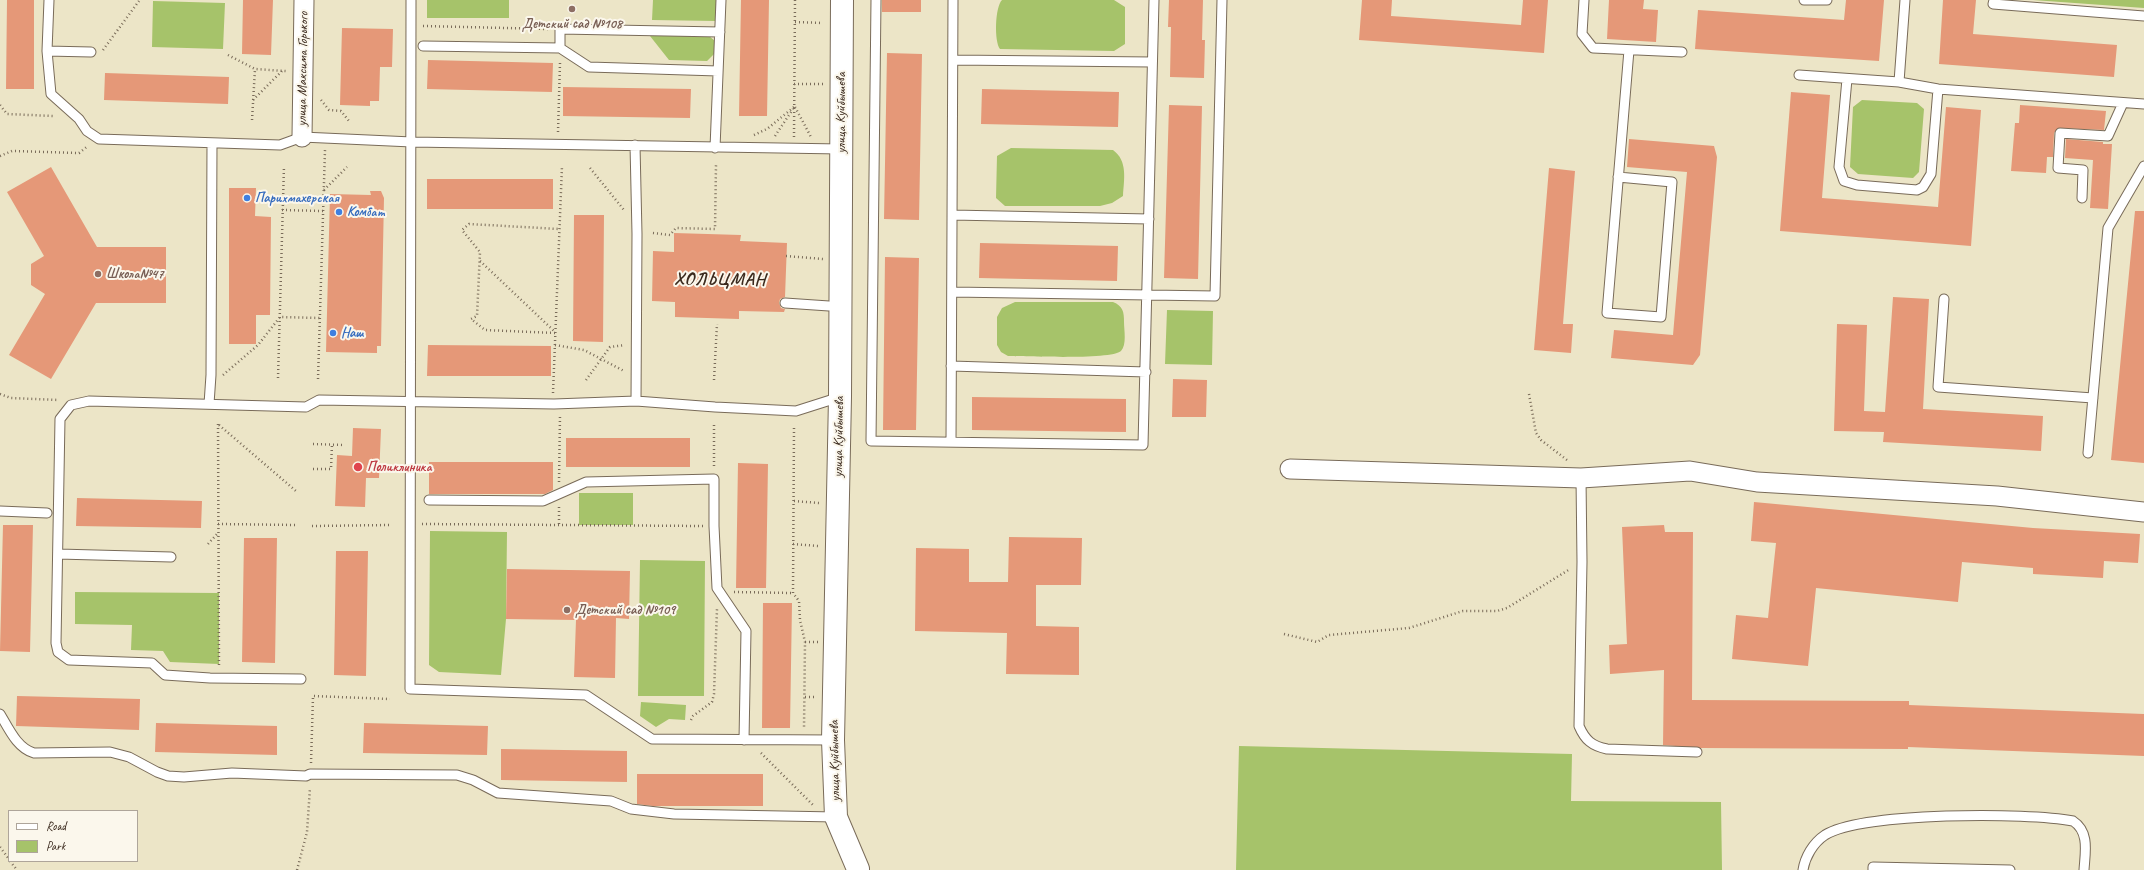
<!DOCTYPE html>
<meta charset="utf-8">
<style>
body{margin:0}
#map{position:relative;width:2144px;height:870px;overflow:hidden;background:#ece5c7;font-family:Caveat,sans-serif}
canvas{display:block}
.legend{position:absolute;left:8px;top:810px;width:130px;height:52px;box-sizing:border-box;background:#fbf7ec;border:1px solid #aea59a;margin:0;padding:5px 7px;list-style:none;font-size:12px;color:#3b2a1e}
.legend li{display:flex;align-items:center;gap:8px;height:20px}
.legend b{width:20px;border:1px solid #aea59a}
</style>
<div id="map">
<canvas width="2144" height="870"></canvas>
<ul class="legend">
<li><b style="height:5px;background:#fff"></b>Road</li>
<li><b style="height:11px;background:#a6c36a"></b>Park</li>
</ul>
</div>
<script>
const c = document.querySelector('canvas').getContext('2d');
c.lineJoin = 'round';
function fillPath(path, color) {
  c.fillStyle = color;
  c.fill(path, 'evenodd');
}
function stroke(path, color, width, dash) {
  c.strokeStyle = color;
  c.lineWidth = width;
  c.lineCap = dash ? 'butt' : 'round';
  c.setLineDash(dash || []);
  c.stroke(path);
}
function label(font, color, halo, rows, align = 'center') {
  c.font = font + ' Caveat,sans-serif';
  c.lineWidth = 4;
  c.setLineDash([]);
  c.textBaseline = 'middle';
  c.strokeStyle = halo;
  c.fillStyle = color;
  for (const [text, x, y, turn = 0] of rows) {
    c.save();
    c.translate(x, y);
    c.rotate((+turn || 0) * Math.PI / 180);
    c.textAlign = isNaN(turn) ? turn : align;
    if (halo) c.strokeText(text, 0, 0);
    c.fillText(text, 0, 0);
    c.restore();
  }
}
fillPath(new Path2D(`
 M 427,0 L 509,0 L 509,18 L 427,18 Z
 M 653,0 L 716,0 L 716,21 L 652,20 Z
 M 1002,0 L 1114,0 L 1125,7 L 1125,44 L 1114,51 L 1000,49 C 994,41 995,7 1002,0 Z
 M 2033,0 L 2144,0 L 2144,8 Z
 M 153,1 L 225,3 L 223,49 L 152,47 Z
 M 650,36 L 709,36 L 715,41 L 714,54 L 707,61 L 669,60 Z
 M 1862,100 L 1917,103 L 1924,109 L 1919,172 L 1913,178 L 1858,174 L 1850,167 L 1853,107 Z
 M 1011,148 L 1113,150 C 1128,161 1124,179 1123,196 L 1112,203 L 1100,206 L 1005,206 L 996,198 L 997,156 Z
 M 1015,302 L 1113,302 C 1123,306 1124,312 1124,322 C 1124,330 1127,345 1121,351 C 1112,360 1025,356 1008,356 L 1001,352 L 997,345 L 997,317 L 1002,308 Z
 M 1167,310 L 1213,311 L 1212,365 L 1165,364 Z
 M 579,493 L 633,493 L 633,525 L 579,525 Z
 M 430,531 L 507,532 L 506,619 L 501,675 L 439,672 L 429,665 Z
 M 640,560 L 705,561 L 704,696 L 638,696 Z
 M 75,592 L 219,593 L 219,664 L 170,662 L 163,651 L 131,650 L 132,625 L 75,624 Z
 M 641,702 L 686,705 L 685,720 L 669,719 L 656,727 L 640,716 Z
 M 1239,746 L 1572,754 L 1571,801 L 1721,802 L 1722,870 L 1236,870 Z`), '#a6c36a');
fillPath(new Path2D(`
 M 7,0 L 34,0 L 34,89 L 6,89 Z
 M 243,0 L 273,0 L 271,55 L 242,54 Z
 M 741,0 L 769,0 L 767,116 L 739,116 Z
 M 882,0 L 921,0 L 921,12 L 882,12 Z
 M 1169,0 L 1203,0 L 1202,40 L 1205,40 L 1204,78 L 1170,77 L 1171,27 L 1168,27 Z
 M 1362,0 L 1392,0 L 1391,16 L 1521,25 L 1523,0 L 1548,0 L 1544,53 L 1359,40 Z
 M 1609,0 L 1644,0 L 1643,9 L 1658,10 L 1656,42 L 1607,39 Z
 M 1846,0 L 1884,0 L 1879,61 L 1695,49 L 1698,10 L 1844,20 Z
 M 1943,0 L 1976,0 L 1973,34 L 2117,45 L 2114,77 L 1939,64 Z
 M 342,28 L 393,29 L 392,67 L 380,67 L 379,101 L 370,101 L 370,106 L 340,105 Z
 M 887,53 L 922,54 L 919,220 L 884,219 Z
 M 428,60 L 553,63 L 552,92 L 427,89 Z
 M 105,73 L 229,77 L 228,104 L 104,100 Z
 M 563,87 L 691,89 L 690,118 L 563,116 Z
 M 982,89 L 1119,92 L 1118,127 L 981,124 Z
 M 1791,92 L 1830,95 L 1822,198 L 1938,207 L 1946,107 L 1981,110 L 1971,246 L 1780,231 Z
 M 1169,105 L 1202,106 L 1198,279 L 1164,278 Z
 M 2020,105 L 2106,111 L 2104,130 L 2058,128 L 2054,133 L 2053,157 L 2047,157 L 2046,173 L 2011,171 L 2015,123 L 2019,123 Z
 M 1629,139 L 1714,146 L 1717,157 L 1700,355 L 1693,365 L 1611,358 L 1614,330 L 1673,335 L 1687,172 L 1627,167 Z
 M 2066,139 L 2103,142 L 2103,144 L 2112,144 L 2108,209 L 2090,208 L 2093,160 L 2065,158 Z
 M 51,167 L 97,247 L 166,247 L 166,303 L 96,303 L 51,379 L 9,355 L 45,294 L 31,285 L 31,264 L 44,256 L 7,192 Z
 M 1549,168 L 1575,171 L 1563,324 L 1573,324 L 1571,353 L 1534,350 Z
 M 427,179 L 553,179 L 553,209 L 427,209 Z
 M 229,188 L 256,188 L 255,216 L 271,217 L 270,315 L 256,315 L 256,344 L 229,344 Z
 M 370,191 L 381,191 L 384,198 L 381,346 L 377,346 L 377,353 L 326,352 L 330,194 L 371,195 Z
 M 2135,211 L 2144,211 L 2144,463 L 2111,460 Z
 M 574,215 L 604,215 L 603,342 L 573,341 Z
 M 674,233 L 741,235 L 740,241 L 787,243 L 785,297 L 780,299 L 779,303 L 781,308 L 785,309 L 784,312 L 739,311 L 739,319 L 675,317 L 675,302 L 652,301 L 653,251 L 674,252 Z
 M 980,243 L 1118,246 L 1117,281 L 979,278 Z
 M 885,257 L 919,258 L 916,430 L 883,430 Z
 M 1893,297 L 1929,299 L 1923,409 L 2043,416 L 2041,451 L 1883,442 L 1884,432 L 1834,431 L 1837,324 L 1867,325 L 1864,411 L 1885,412 Z
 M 428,345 L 551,346 L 551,376 L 427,376 Z
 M 1173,379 L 1207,380 L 1206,417 L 1172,417 Z
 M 972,397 L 1126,399 L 1126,432 L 972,430 Z
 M 353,428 L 381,429 L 379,478 L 366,478 L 365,507 L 335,506 L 337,455 L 352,456 Z
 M 566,438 L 690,438 L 690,467 L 566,467 Z
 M 429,462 L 553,462 L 553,490 L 545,494 L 429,494 Z
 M 738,463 L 768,464 L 766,588 L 736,588 Z
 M 77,498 L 202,501 L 201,528 L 76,526 Z
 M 1754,502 L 2033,528 L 2140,534 L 2138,563 L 2104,561 L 2103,578 L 2033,574 L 2033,568 L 1962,562 L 1958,602 L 1816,588 L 1808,666 L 1732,659 L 1736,615 L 1768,618 L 1776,543 L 1751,541 Z
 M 3,525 L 33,525 L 30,652 L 0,651 Z
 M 1664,525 L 1665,532 L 1693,532 L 1692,700 L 1909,701 L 1909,705 L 2144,714 L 2144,756 L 1908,747 L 1908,749 L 1701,748 L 1663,745 L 1664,670 L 1610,674 L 1609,645 L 1627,644 L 1622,527 Z
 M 1009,537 L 1082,538 L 1081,585 L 1036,585 L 1036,626 L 1079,627 L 1079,675 L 1006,674 L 1007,633 L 915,631 L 916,548 L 969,549 L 969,582 L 1008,582 Z
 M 244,538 L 277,538 L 275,663 L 242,662 Z
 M 336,551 L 368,551 L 366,676 L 334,675 Z
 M 507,569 L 630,571 L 629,619 L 616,618 L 615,678 L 574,677 L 576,620 L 506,619 Z
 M 763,603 L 792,603 L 790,728 L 762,728 Z
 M 17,696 L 140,699 L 139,730 L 16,726 Z
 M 156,723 L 277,726 L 277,755 L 155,752 Z
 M 364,723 L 488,726 L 487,755 L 363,753 Z
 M 501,749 L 627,751 L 627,782 L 501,780 Z
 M 637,774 L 763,774 L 763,806 L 653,806 L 637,804 Z`), '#e59878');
const lane = new Path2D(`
 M 49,0 L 47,51 L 51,94 L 79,119 L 87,131 L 99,139 L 280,145 L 302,137 L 412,142 L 841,149
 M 411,0 L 410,689 L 586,695 L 652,739 L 833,740
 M 876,0 L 871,441 L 1143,445 L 1154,0
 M 1584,0 L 1582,34 L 1593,48 L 1682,52
 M 1804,0 L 1827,0
 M 1994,0 L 1993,4 L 2144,16
 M 423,46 L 560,48 L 589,67 L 718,71
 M 560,48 L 560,29 L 720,32
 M 47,51 L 91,52
 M 953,60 L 1152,62
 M 1799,75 L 1899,82 L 1938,89 L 2144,104
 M 1847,79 L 1839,167 L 1844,181 L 1857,185 L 1917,190 L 1923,187 L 1931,174 L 1938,89
 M 1899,82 L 1905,0
 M 635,145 L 637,234 L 636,401
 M 715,148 L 721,0
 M 1618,177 L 1672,182 L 1661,317 L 1607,313 L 1629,50
 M 2082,198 L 2083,170 L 2058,168 L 2060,133 L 2108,136 L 2123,103
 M 952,215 L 1149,219
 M 952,292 L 1215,296 L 1222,0
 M 1944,299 L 1938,387 L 2093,398
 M 785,303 L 829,306
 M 951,366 L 1146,372
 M 209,404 L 211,375 L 212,143
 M 951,442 L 953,0
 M 2088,453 L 2108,228 L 2144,166
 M 1581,478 L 1582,562 L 1579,726 C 1585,740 1592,746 1607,749 L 1697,752
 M 429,500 L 543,501 L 586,482 L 714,479 L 714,526 L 717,588 L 746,631 L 744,740
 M 0,511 L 47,513
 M 58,554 L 171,557
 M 301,679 L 210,678 L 165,675 L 152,663 L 69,660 L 58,652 L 56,643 L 60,419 L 71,405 L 89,401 L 306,407 L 319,400 L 554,404 L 636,401 L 715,407 L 796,411 L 840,397
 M 0,714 C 9,729 17,748 34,753 L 110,752 L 129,757 L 157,772 L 168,776 L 184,777 L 232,773 L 306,776 L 310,774 L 457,775 L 473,780 L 498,793 L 611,801 L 631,809 L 674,814 L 836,817
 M 1803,870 C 1805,857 1813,843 1825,835 C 1862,812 2028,812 2073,821 C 2090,832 2085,853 2084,870
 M 1873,870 L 1873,867 L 2010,870`);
const street = new Path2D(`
 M 302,137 L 304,0
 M 1290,469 L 1581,478 L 1690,471 L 1757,482 L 1997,496 L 2144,512`);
const secondary = new Path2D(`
 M 842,0 L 840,397 L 833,740 L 836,817 L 858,869`);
stroke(lane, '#796b59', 11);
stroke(street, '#796b59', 21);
stroke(secondary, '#796b59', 24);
stroke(new Path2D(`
 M 795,22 L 823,23
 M 423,26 L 548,29
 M 103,50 L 139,1
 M 228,55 L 255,69 L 286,71
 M 794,84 L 824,84
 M 253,100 L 282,71
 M 321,100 L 329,110 L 341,111 L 349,121
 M 0,105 L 7,114 L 53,116
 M 795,107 L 811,137
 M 252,120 L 255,69
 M 558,132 L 560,63
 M 754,135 L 767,129 L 794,107
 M 775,136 L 793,109
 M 794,137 L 795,0
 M 0,156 L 12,151 L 79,153 L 88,146
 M 590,168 L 624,210
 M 324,190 L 347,167
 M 282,210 L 323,211
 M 653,233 L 670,235 L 676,228 L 715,229 L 716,165
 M 786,256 L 823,259
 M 480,261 L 555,332
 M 555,333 L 485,330 L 471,319 L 477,316 L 480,252 L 462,230 L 469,224 L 559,229
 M 555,345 L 584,350 L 624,371
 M 223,375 L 258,345 L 280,317 L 320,318
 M 278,378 L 284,166
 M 318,379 L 325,150
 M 586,380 L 610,347 L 625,345
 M 714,380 L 717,324
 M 553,393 L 562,166
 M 0,394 L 11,398 L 59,400
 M 1529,394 L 1536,433 L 1541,440 L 1567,460
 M 218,424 L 219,666
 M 219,425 L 296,491
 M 714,425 L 714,468
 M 794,428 L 793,593 L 799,601 L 800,620 L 805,642 L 804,729
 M 313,444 L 345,445
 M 313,469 L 331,469 L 332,444
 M 559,482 L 560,415
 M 794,501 L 819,503
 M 218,524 L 296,525
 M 422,524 L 703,526
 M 559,524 L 559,507
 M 312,526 L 390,525
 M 208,544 L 217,534
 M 793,544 L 818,546
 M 734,592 L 793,593
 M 1284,634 L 1317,642 L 1329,635 L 1409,628 L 1463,611 L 1497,611 L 1507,608 L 1570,569
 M 805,642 L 818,642
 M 805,697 L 816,697
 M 691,720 L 693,716 L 712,702 L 714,694 L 717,609
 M 761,753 L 813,805
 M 311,763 L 313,696 L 390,699
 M 0,847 L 9,859
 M 10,861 L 17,870
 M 297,870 L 307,832 L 310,788`), '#796b59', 2.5, [1, 3]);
stroke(lane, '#fff', 9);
stroke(street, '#fff', 19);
stroke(secondary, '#fff', 22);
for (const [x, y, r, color] of [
 [572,9,4,"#8d6e63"],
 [247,198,4,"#3f7fe0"],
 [339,212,4,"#3f7fe0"],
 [98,274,4,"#8d6e63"],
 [333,333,4,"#3f7fe0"],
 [358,467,5,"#e0444e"],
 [567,610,4,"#8d6e63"]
]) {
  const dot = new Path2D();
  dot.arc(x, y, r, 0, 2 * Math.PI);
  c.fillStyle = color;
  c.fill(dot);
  stroke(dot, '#fbf7ec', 1.5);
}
label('bold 14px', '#785e54', '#fbf7ec', [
 ["Детский сад №108",572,24,"center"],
 ["Школа№47",106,274],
 ["Детский сад №109",575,610]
], 'left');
label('14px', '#3b2a1e', '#fbf7ec', [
 ["улица Максима Горького",303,69,-89],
 ["улица Куйбышева",841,113,-90],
 ["улица Куйбышева",839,437,-89],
 ["улица Куйбышева",835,761,-91]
]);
label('bold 14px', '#366cbe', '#fbf7ec', [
 ["Парихмахерская",255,198],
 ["Комбат",347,212],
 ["Наш",341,333]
], 'left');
label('bold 14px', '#be3a42', '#fbf7ec', [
 ["Поликлиника",367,467]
], 'left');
c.letterSpacing = '1px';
label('bold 18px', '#3b2a1e', '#fbf7ec', [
 ["ХОЛЬЦМАН",720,280]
]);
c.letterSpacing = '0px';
</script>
